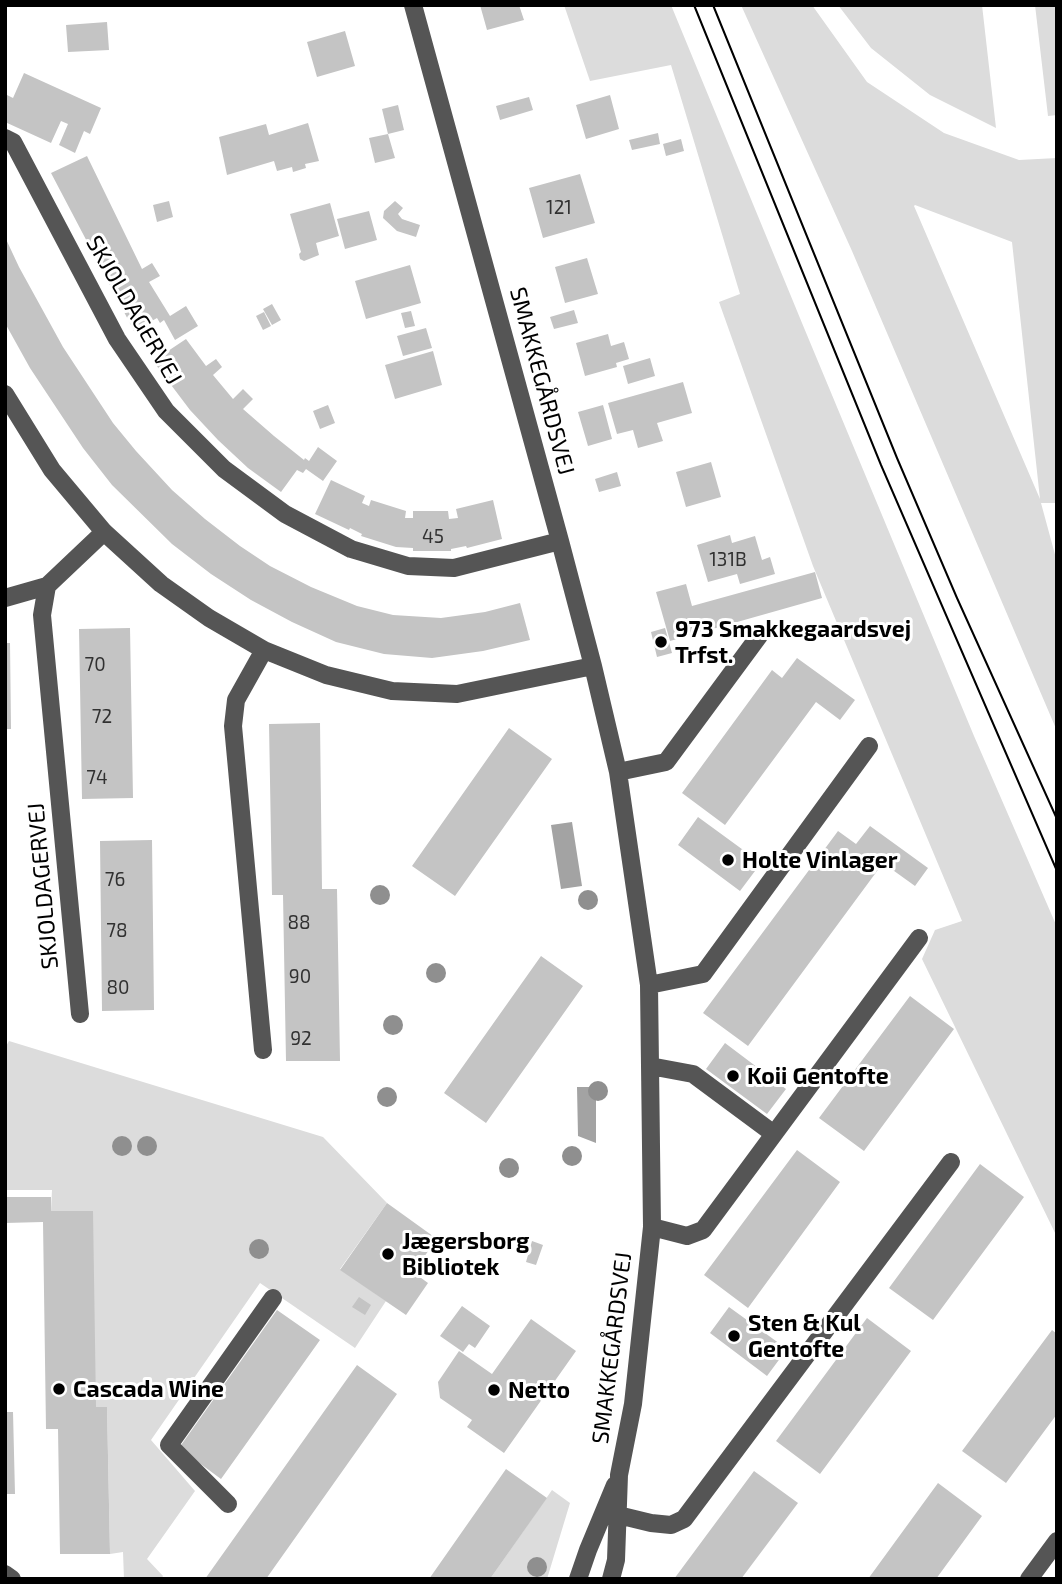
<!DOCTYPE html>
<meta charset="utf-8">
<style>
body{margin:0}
#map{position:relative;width:1062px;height:1584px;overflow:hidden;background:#fff;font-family:"Exo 2",sans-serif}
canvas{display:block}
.frame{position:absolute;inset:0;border:7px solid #000;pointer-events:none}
</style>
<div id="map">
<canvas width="1062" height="1584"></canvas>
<div class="frame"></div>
</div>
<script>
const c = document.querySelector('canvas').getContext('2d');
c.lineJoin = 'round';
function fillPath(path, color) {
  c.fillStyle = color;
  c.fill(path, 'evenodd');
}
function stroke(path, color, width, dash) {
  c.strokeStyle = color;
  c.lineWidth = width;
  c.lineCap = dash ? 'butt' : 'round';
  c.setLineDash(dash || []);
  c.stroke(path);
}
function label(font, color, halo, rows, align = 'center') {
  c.font = font + ' "Exo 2",sans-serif';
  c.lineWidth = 6;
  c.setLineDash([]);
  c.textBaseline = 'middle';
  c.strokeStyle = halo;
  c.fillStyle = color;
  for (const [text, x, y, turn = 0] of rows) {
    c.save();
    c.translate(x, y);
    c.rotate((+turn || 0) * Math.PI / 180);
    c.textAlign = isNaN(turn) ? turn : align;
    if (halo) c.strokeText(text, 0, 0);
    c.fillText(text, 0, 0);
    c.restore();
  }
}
fillPath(new Path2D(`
 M 564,5 L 671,5 L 802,323 L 974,736 L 1057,927 L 1057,1237 L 922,959 L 935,930 L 962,921 L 813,566 L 719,302 L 740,294 L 671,65 L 590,81 Z
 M 741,5 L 812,5 L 867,82 L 944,133 L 1019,160 L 1057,158 L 1057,503 L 1041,503 L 1057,562 L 1057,731 L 852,251 ZM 915,205 L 1012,242 L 1040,499 L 914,206 Z
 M 838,5 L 982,5 L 996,128 L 930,95 L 871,48 Z
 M 1035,5 L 1057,5 L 1057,115 L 1048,116 Z
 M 9,1041 L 323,1137 L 387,1203 L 340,1269 L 386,1301 L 355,1348 L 260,1283 L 151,1440 L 195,1491 L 147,1559 L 163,1576 L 161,1579 L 124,1579 L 123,1552 L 110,1554 L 107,1407 L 96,1407 L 51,1211 L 52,1190 L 5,1190 L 5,1048 Z
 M 552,1490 L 570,1503 L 547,1579 L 490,1579 Z`), '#dcdcdc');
fillPath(new Path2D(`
 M 572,822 L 582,886 L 561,889 L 551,825 Z
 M 577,1087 L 596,1087 L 596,1143 L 578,1136 Z`), '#a3a3a3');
fillPath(new Path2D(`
 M 480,5 L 519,5 L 524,20 L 487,30 Z
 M 107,22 L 109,50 L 68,52 L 66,25 Z
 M 345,31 L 355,66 L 317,77 L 307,42 Z
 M 24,73 L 101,108 L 90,134 L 84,131 L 75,153 L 59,145 L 68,124 L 61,121 L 51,143 L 5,122 L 5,94 L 13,98 Z
 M 610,95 L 619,129 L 586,139 L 576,105 Z
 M 529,97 L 533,110 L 500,120 L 496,106 Z
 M 398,105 L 404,130 L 388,134 L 382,109 Z
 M 308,123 L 319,161 L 305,164 L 306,168 L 293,172 L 292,167 L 277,171 L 274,161 L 227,175 L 219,137 L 266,124 L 269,135 Z
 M 658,133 L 660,144 L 632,150 L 629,140 Z
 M 388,134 L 395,158 L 375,163 L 369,138 Z
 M 681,139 L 684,151 L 666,156 L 663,144 Z
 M 87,156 L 142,269 L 152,263 L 160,276 L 149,282 L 170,316 L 186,306 L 198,326 L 175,340 L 164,320 L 160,323 L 157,318 L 134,331 L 51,173 Z
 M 580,174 L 595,223 L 543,238 L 529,188 Z
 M 169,201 L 173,217 L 157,222 L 153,205 Z
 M 395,201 L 403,208 L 398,214 L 402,219 L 420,225 L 416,237 L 397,231 L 383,218 L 384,211 Z
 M 330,203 L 339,236 L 316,243 L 319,255 L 304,261 L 300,259 L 299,254 L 301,252 L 290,214 Z
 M 369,211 L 377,240 L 345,249 L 337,219 Z
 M 5,237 L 19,267 L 63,347 L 113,423 L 136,451 L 172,490 L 205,519 L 240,546 L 270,566 L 311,587 L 357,606 L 393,615 L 441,618 L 485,612 L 520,603 L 530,640 L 483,651 L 432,658 L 384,654 L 336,642 L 292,622 L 251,600 L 211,574 L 172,544 L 112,485 L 83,448 L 30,368 L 5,323 Z
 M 587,258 L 598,294 L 565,303 L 555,267 Z
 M 410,265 L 421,303 L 366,319 L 355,281 Z
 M 272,304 L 281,320 L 272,325 L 263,309 Z
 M 574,310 L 578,323 L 554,329 L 550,317 Z
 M 411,311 L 415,326 L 405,328 L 401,313 Z
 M 264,312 L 271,326 L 263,330 L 256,316 Z
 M 426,328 L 432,348 L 403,356 L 397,336 Z
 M 608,334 L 611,346 L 624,342 L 629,359 L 616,363 L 617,367 L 585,376 L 576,343 Z
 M 186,339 L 206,366 L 216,359 L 222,367 L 213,375 L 233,399 L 243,389 L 253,399 L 243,409 L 274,436 L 304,460 L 305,458 L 309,461 L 318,447 L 337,461 L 323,481 L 306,469 L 303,473 L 297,470 L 281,492 L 248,468 L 218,440 L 190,410 L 153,361 Z
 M 433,351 L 442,385 L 395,399 L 385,365 Z
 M 650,358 L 655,376 L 628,384 L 623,366 Z
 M 683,382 L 692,413 L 657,423 L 663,441 L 638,448 L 633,430 L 617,434 L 608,403 Z
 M 328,405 L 335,423 L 320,429 L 313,411 Z
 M 603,405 L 612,439 L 588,446 L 578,412 Z
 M 711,462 L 721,497 L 686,507 L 676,472 Z
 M 617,472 L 621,486 L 599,492 L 595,479 Z
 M 331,480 L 365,496 L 362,503 L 369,506 L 371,500 L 406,511 L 405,518 L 413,518 L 413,511 L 448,511 L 449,519 L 458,518 L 456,509 L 493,500 L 502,539 L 467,548 L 466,546 L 451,549 L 451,551 L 413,551 L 413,548 L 396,547 L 361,536 L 362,534 L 350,528 L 349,530 L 315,514 Z
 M 730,535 L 732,543 L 755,536 L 762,560 L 770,557 L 775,574 L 740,584 L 737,574 L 708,582 L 697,545 Z
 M 815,572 L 822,598 L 670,641 L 656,592 L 686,584 L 692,606 Z
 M 130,628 L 133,798 L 82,799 L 79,629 Z
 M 665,628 L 672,653 L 657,657 L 651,632 Z
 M 5,643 L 10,643 L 11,729 L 5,729 Z
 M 797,658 L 855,700 L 840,720 L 816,702 L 725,825 L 682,793 L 772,670 L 782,678 Z
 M 320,723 L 322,889 L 337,889 L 340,1061 L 286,1061 L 283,895 L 272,895 L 269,724 Z
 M 509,728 L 552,759 L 455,896 L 412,866 Z
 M 698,817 L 761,863 L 740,891 L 678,845 Z
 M 870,826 L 928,868 L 915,886 L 883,863 L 748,1046 L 703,1013 L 838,831 L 856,844 Z
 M 152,840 L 154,1010 L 102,1011 L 100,841 Z
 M 541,956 L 583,986 L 486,1123 L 444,1093 Z
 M 910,996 L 954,1029 L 864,1151 L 819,1118 Z
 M 725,1043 L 786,1089 L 767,1114 L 706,1069 Z
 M 797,1150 L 840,1182 L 748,1308 L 704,1275 Z
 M 980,1164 L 1024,1197 L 933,1320 L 889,1288 Z
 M 5,1197 L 51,1197 L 51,1211 L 93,1211 L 96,1407 L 107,1407 L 110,1554 L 60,1554 L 58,1429 L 46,1429 L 43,1222 L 5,1223 Z
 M 387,1203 L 437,1239 L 413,1272 L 428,1283 L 406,1315 L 340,1270 Z
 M 532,1241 L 543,1245 L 536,1265 L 526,1262 Z
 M 359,1297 L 371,1305 L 365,1315 L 352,1307 Z
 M 462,1306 L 490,1326 L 475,1348 L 469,1344 L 463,1352 L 440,1336 Z
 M 729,1307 L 787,1349 L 767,1376 L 710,1333 Z
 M 277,1310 L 320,1340 L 221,1479 L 179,1448 Z
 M 867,1318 L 911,1351 L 820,1474 L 776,1441 Z
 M 531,1319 L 576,1351 L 504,1453 L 467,1427 L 472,1420 L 440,1398 L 438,1382 L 459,1351 L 492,1374 Z
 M 1052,1330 L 1057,1334 L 1057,1414 L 1006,1483 L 962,1451 Z
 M 357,1365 L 397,1394 L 266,1579 L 205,1579 Z
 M 5,1412 L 13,1412 L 15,1494 L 5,1494 Z
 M 506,1469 L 547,1498 L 490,1579 L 429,1579 Z
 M 754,1471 L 798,1503 L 741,1579 L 674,1579 Z
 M 938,1483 L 982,1516 L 936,1579 L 868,1579 Z`), '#c4c4c4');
stroke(new Path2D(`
 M 413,5 L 560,541 L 593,666 L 618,772 L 649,985 L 652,1227 L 633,1404 L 619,1475 L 616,1560 L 611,1579
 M 5,138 L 13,142 L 117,339 L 166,411 L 224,469 L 285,514 L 351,549 L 408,566 L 454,568 L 560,541
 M 5,394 L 52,470 L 104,532 L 161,584 L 209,618 L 264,650 L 326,675 L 392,691 L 457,694 L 593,666
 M 5,598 L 47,586
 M 618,772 L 666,762 L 759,636
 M 649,985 L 703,974 L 869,746
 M 80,1014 L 42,615 L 47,586 L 104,532
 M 263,1050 L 233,726 L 236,700 L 264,650
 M 650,1066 L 693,1074 L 774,1134
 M 652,1227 L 687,1236 L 703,1230 L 919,938
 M 228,1504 L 169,1445 L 273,1298
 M 618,1515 L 651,1523 L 671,1525 L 684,1519 L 951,1162
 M 5,1574 L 12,1579
 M 578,1579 L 588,1550 L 615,1485
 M 1029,1579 L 1057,1541`), '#555', 18);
stroke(new Path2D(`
 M 694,5 L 881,465 L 1057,871
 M 713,5 L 897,458 L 957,598 L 1057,819`), '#000', 2);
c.fillStyle = '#8f8f8f';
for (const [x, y] of [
 [380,895],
 [588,900],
 [436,973],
 [393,1025],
 [598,1091],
 [387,1097],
 [122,1146],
 [147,1146],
 [572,1156],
 [509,1168],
 [259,1249],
 [537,1567]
]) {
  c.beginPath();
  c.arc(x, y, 10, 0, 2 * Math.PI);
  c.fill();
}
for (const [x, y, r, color] of [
 [661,642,7,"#000"],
 [728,860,7,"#000"],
 [733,1076,7,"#000"],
 [388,1254,7,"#000"],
 [734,1336,7,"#000"],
 [59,1389,7,"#000"],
 [494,1390,7,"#000"]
]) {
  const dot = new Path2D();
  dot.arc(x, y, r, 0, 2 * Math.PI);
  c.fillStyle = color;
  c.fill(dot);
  stroke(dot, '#fff', 2.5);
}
label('19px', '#313131', null, [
 ["121",559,208],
 ["45",433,537],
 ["131B",728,560],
 ["70",95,665],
 ["72",102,717],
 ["74",97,778],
 ["76",115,880],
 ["88",299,923],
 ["78",117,931],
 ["90",300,977],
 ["80",118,988],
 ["92",301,1039]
]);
label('23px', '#000', '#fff', [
 ["SKJOLDAGERVEJ",134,310,60],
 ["SMAKKEGÅRDSVEJ",542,381,75],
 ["SKJOLDAGERVEJ",43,886,-95],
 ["SMAKKEGÅRDSVEJ",612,1348,-83]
]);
label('bold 23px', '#000', '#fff', [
 ["973 Smakkegaardsvej",675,629],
 ["Trfst.",675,655],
 ["Holte Vinlager",742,860],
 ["Koii Gentofte",747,1076],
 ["Jægersborg",402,1241],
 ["Bibliotek",402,1267],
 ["Sten & Kul",748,1323],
 ["Gentofte",748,1349],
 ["Cascada Wine",73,1389],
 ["Netto",508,1390]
], 'left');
</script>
